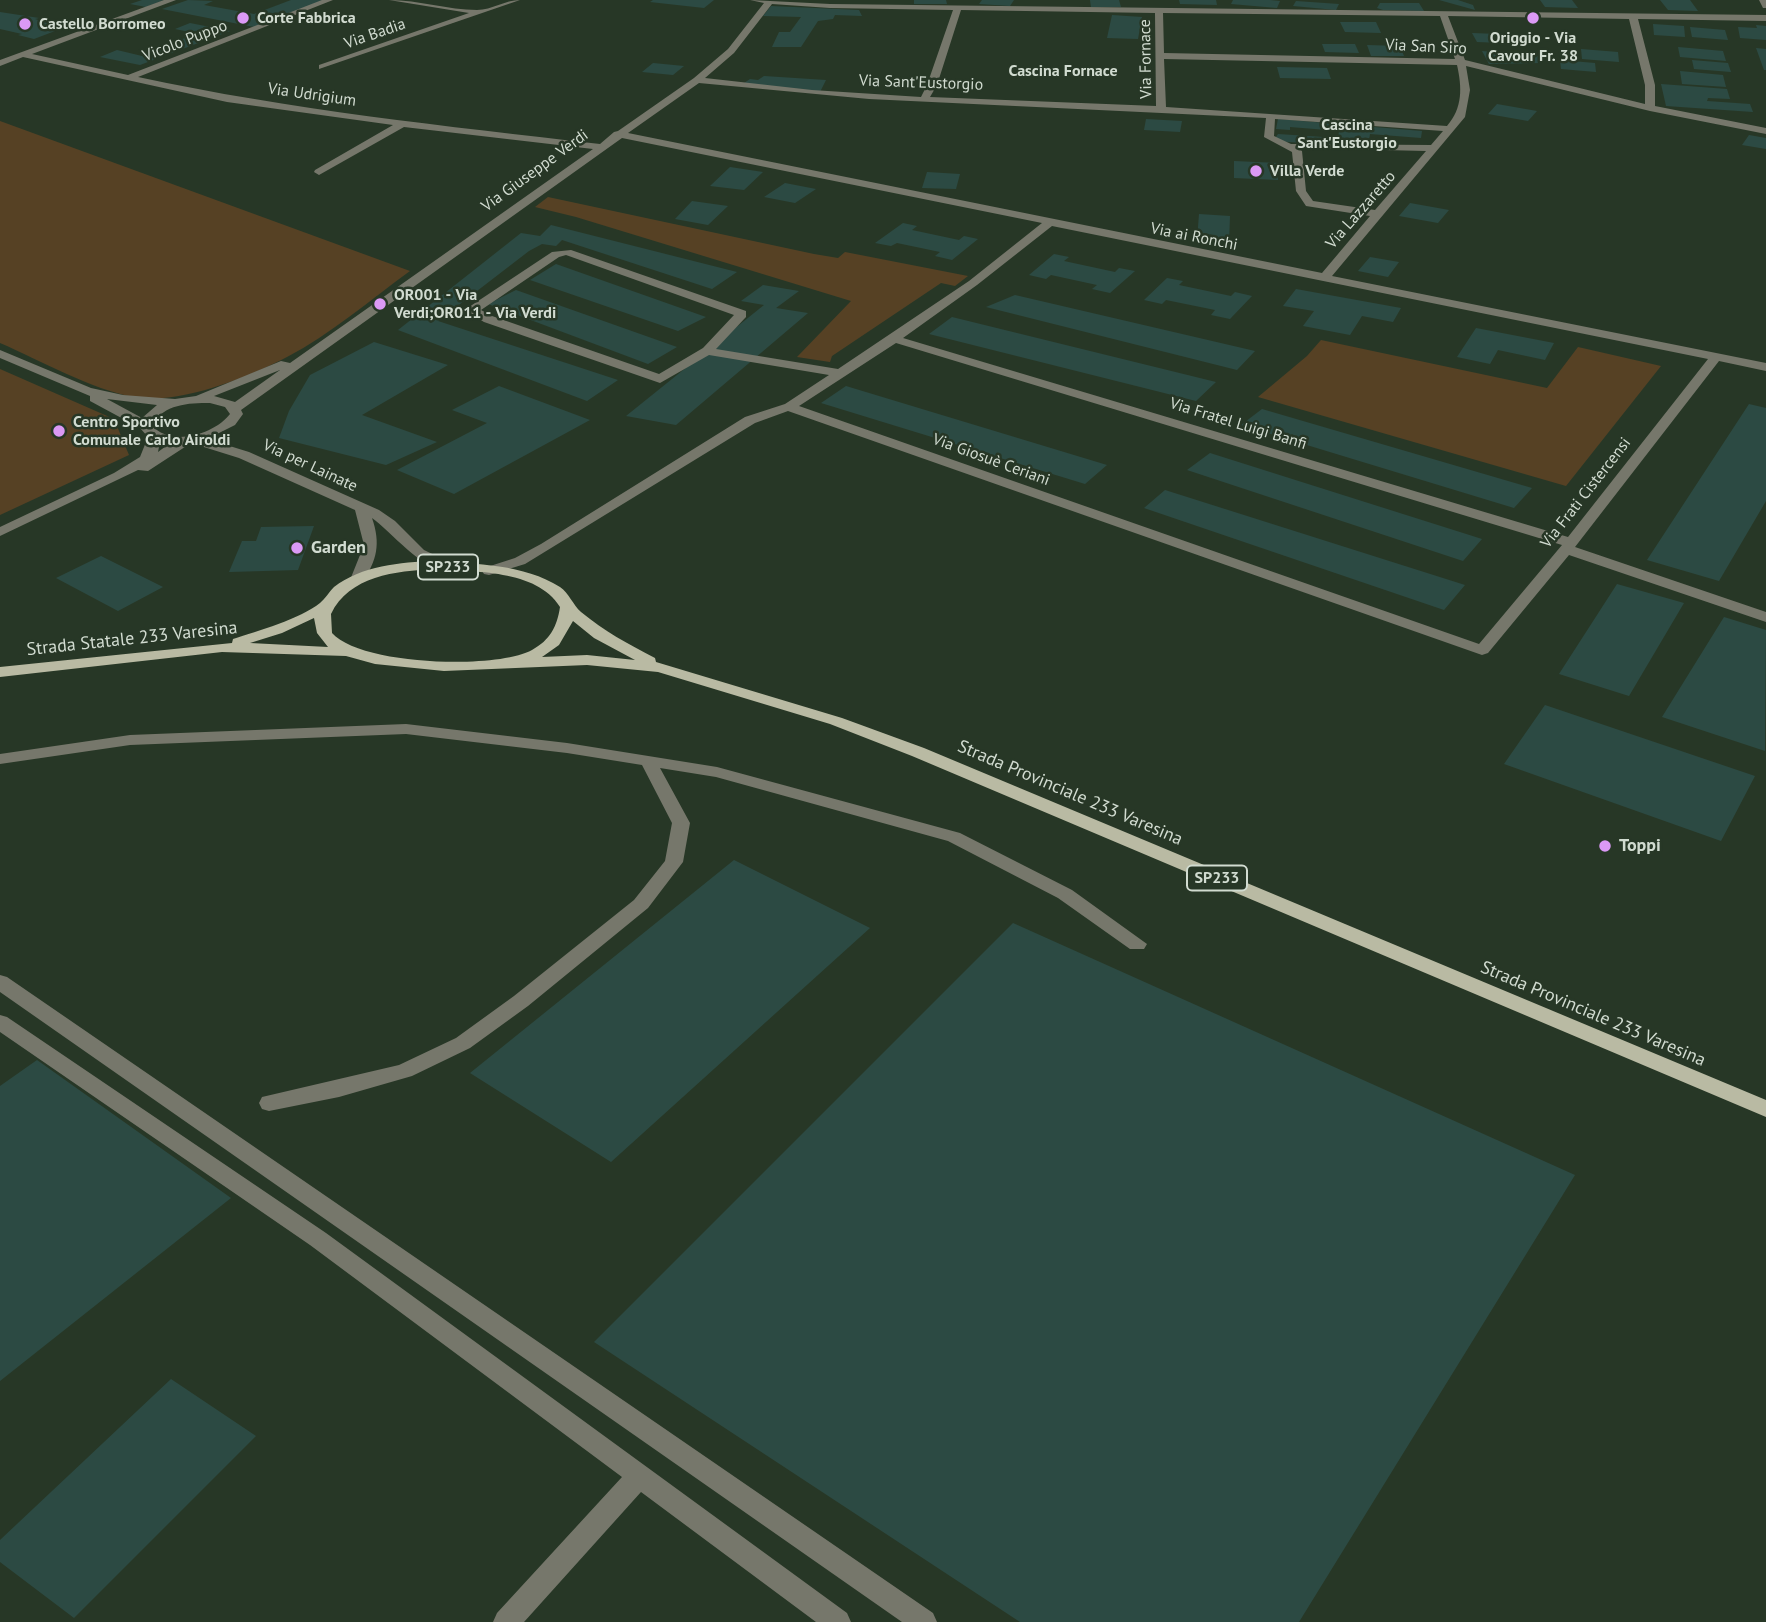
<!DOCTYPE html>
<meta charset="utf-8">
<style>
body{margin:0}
canvas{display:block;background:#273726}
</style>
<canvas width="1766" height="1622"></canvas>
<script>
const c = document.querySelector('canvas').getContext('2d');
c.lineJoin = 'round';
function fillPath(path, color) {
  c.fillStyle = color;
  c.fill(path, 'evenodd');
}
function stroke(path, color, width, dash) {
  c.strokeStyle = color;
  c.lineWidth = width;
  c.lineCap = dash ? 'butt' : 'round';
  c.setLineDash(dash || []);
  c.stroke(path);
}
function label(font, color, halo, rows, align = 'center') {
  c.font = font + ' "PT Sans",sans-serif';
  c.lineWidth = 5;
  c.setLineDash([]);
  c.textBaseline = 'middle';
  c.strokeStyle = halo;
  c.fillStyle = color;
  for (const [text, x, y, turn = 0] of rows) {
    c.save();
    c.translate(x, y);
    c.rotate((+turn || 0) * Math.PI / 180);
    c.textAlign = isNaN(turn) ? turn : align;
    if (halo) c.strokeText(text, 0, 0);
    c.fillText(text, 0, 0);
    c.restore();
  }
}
fillPath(new Path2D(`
 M 0,121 L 410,271 C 370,300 331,334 287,357 C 247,378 179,405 134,397 C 92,390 40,360 0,343 Z
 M 548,197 L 814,254 L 838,258 L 845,252 L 968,276 L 955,286 L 941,283 L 832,356 L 830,362 L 797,357 L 851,301 L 576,217 L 535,207 Z
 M 1321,340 L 1547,388 L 1578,347 L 1661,366 L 1566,486 L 1258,397 L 1307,356 Z
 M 0,369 L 114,419 L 129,455 L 0,515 Z`), '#564124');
fillPath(new Path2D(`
 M 142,0 L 164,0 L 146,7 L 130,4 Z
 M 188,0 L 213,1 L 204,5 L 254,14 L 291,0 L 325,0 L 254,27 L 162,9 Z
 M 653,0 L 714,0 L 704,8 L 650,2 Z
 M 914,0 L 946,0 L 947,4 L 914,4 Z
 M 982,0 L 1014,0 L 1010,6 L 979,4 Z
 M 1090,0 L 1119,0 L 1121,7 L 1091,7 Z
 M 1179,0 L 1216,0 L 1217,5 L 1180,4 Z
 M 1233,0 L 1270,0 L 1280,1 L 1277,8 L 1231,4 Z
 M 1439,0 L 1458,0 L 1473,5 L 1475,10 Z
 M 1540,0 L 1572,0 L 1578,8 L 1545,7 Z
 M 1660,0 L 1690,0 L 1698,11 L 1668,10 Z
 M 1296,1 L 1339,4 L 1336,10 L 1293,6 Z
 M 1380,3 L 1419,3 L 1424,11 L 1383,10 L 1377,8 Z
 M 771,6 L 859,10 L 862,16 L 835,15 L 833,19 L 818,21 L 801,47 L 772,47 L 779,32 L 790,32 L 801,17 L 763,16 Z
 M 0,12 L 39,18 L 35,19 L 63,28 L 34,39 L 18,35 L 22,34 L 0,29 Z
 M 1112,15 L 1142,17 L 1138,39 L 1107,38 Z
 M 1340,22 L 1376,22 L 1381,33 L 1345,32 Z
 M 190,23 L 230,31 L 140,65 L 100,57 L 117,50 L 142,56 L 158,49 L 152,48 L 199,34 L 175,29 Z
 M 1653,24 L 1684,26 L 1685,37 L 1654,35 Z
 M 1756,25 L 1766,26 L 1766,40 L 1740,38 L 1738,27 L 1757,28 Z
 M 1690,27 L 1725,30 L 1728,40 L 1692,37 Z
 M 1472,33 L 1498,34 L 1503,43 L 1477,42 Z
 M 1322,44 L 1355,44 L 1359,53 L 1325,52 Z
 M 1367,45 L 1400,46 L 1404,56 L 1371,56 Z
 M 1678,47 L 1723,51 L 1726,61 L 1680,57 Z
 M 1756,48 L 1766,49 L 1766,70 L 1764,70 Z
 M 1581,49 L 1618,52 L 1619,62 L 1582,59 Z
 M 1482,51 L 1538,56 L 1541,63 L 1489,64 Z
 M 1560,60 L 1595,63 L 1596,72 L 1561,69 Z
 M 1692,60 L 1728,63 L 1731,72 L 1694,69 Z
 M 653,63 L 684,66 L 673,75 L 642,72 Z
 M 1277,67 L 1327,68 L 1331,79 L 1280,78 Z
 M 1680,71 L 1723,75 L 1726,87 L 1682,84 Z
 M 764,76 L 826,80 L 820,92 L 741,85 L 750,79 L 758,80 Z
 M 1661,84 L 1727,89 L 1730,99 L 1708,98 L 1707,101 L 1750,104 L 1753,112 L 1666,106 Z
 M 1497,104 L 1537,111 L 1528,121 L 1488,114 Z
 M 1146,119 L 1182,121 L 1180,132 L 1144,130 Z
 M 1278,119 L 1422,131 L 1421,138 L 1370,134 L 1368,147 L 1273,141 L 1278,134 L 1338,138 L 1339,131 L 1290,127 L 1290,130 L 1276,129 Z
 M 1749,135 L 1766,138 L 1766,149 L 1742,145 Z
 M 1234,161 L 1278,163 L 1278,180 L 1234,178 Z
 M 730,167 L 763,172 L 744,190 L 710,186 Z
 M 927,172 L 960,174 L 956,189 L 922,188 Z
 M 785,183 L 816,189 L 795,203 L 764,197 Z
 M 692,201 L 728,206 L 708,225 L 675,219 Z
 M 1410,203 L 1449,210 L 1438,223 L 1399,216 Z
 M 1199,214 L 1230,216 L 1229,243 L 1197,240 Z
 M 903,223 L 917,226 L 912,230 L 959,240 L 964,236 L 978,239 L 952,260 L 935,256 L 940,252 L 897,243 L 891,246 L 875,243 Z
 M 551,225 L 737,272 L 712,289 L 562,240 L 556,246 L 542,244 L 529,251 L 438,321 L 618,380 L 587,401 L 398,330 L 521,233 L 540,236 Z
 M 1054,254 L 1069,257 L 1064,261 L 1115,272 L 1119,268 L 1135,271 L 1110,293 L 1092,289 L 1097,285 L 1051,275 L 1046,279 L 1029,275 Z
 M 1370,257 L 1399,262 L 1388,277 L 1358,271 Z
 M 556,264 L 706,317 L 678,331 L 530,280 Z
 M 1167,278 L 1183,281 L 1179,285 L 1231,296 L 1235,292 L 1252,296 L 1230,319 L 1211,315 L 1215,310 L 1166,300 L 1162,304 L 1144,300 Z
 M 763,285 L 799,291 L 776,308 L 808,313 L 676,425 L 626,416 L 764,305 L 741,301 Z
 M 1296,289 L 1401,308 L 1393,322 L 1362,316 L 1350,335 L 1303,326 L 1314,311 L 1283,306 Z
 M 516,290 L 677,347 L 648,364 L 488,304 Z
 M 1015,295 L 1255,351 L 1237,370 L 986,307 Z
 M 952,317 L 1216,382 L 1196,401 L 929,334 Z
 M 1476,328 L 1554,343 L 1545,360 L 1498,350 L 1490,364 L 1457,357 Z
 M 374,342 L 448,365 L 362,415 L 437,442 L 386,465 L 279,438 L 289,411 L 310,375 Z
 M 499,386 L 590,420 L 454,494 L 397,470 L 487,423 L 452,410 Z
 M 846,386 L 1107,465 L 1085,484 L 821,403 Z
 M 1749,404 L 1766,408 L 1766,501 L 1719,581 L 1647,560 Z
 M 1262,409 L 1532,488 L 1514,508 L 1241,425 Z
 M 1210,453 L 1482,539 L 1463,561 L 1187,470 Z
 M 1165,490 L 1465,585 L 1444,610 L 1144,508 Z
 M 314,526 L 298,570 L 229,572 L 242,541 L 256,541 L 261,527 Z
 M 101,556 L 163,587 L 118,611 L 56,578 Z
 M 1617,584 L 1684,603 L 1629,696 L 1559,674 Z
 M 1724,617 L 1766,630 L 1765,751 L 1662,717 Z
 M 1545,705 L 1755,776 L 1721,841 L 1504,764 Z
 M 734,860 L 870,928 L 611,1162 L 470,1073 Z
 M 1013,923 L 1575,1175 L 1299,1622 L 1020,1622 L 594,1342 Z
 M 37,1060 L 231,1198 L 0,1381 L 0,1086 Z
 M 171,1379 L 256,1436 L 74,1618 L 0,1562 L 0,1540 Z`), '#2c4a43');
fillPath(new Path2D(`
 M 164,0 L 176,0 L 32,54 L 128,75 L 322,0 L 333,0 L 138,77 C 291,110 445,126 600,144 L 614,132 L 618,131 L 694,78 L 728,49 L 764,3 L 750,0 L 830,4 L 1766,15 L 1766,21 L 1638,19 L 1655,85 L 1655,106 L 1766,128 L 1766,134 L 1650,111 L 1466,66 L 1470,90 L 1465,117 L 1332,276 L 1766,363 L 1766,371 L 1719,361 L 1575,547 L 1766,612 L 1766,622 L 1569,555 L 1488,653 L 1482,655 L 788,411 L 755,423 L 525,564 L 489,575 L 484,574 L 482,571 L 484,568 L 515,558 L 541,544 L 745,417 L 785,404 L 829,375 L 709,355 L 660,383 L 484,322 L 469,313 L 469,307 L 552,252 L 571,250 L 746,311 L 746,317 L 716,349 L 838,369 L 969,281 L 1042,223 L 622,138 L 241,410 L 243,414 L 235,425 L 207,439 L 249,452 L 379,510 L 395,521 L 424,550 L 453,564 L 455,567 L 453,570 C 426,576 392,532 372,518 C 381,544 377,560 362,583 L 352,583 L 350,580 L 364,545 L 355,510 L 239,458 L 191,443 L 148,471 L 138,470 L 0,536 L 0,527 L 114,473 L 140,457 L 148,437 L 140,428 L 90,401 L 90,396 L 0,358 L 0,350 L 91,388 L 123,395 L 175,399 L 196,396 L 281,361 L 290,363 L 593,149 L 404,127 L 319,175 L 314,172 L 315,170 L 393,125 L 227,102 L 23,57 L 0,66 L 0,60 ZM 772,4 L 830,8 L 953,10 L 927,85 L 921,97 L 812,90 L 705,78 L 734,53 ZM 961,10 L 1155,13 L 1156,106 L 930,97 L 937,85 ZM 1163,13 L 1440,16 L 1455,59 L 1164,53 ZM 1448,16 L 1629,19 L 1645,85 L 1645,104 L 1465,60 ZM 1164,59 L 1457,65 C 1462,87 1463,108 1447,126 L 1166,107 ZM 699,83 L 869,99 L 1266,118 L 1264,137 L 1292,152 L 1296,191 L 1306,206 L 1370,216 L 1322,273 L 628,133 ZM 1275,119 L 1443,131 L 1431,145 L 1291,144 L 1274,136 ZM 1299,148 L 1426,151 L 1375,210 L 1313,201 L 1306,191 L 1302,151 ZM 1052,226 L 1708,359 L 1568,537 L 903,338 L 977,285 ZM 566,255 L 734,315 L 703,348 L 659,374 L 492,316 L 481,310 L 559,257 ZM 896,343 L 1562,545 L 1479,644 L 799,406 ZM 280,370 L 235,402 L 214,396 ZM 107,399 L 157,405 L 142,418 ZM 210,403 L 225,407 L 230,414 C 215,434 170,448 152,425 C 164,404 188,403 210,403 ZM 160,442 L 170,443 L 158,452 Z
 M 389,0 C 419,0 448,10 477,10 C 492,10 505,0 520,0 L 319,69 L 319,65 L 469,13 Z
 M 1759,0 L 1766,0 L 1766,8 L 1763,8 Z
 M 406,724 L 567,743 L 717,767 L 960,833 L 1072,890 L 1147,944 L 1144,949 L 1130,949 L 1058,898 L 948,841 L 716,777 L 660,768 L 690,823 L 683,862 L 648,908 L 528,1006 L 470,1048 L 412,1076 L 339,1097 L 269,1111 L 262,1109 L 259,1103 L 262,1097 L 399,1065 L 456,1038 L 514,996 L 634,900 L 665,861 L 672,823 L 642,765 L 567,753 L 406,734 L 130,745 L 0,764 L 0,754 L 130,735 Z
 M 0,975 L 7,977 L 933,1613 L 937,1622 L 902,1622 L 0,992 Z
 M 0,1015 L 7,1017 L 326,1233 L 847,1613 L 851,1622 L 816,1622 L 641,1492 L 524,1622 L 493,1622 L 497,1613 L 622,1477 L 310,1245 L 0,1032 Z`), '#76776b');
fillPath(new Path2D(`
 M 434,561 C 476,564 524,564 560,587 C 569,593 573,605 581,612 C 604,631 628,644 655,658 L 656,662 L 842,718 L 924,748 L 1766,1100 L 1766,1117 L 912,756 L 830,724 L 658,672 L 587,665 L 444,671 L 375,664 L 346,656 L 222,652 L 0,677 L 0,667 L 232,643 L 233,639 C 258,631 300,619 320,603 C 325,599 329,592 334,587 C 361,566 401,562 434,561 ZM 434,569 C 473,572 537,569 560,607 C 557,627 550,640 532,650 C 495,670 360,665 332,633 L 331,614 C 349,576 396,571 434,569 ZM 314,618 L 317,633 L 328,647 L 250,643 L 282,633 ZM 573,621 L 594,638 L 635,660 L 587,655 L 542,657 L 559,645 Z`), '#b9baa3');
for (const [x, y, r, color] of [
 [243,18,7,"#db99f5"],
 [1533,18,7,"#db99f5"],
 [25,24,7,"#db99f5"],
 [1256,171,7,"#db99f5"],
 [380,304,7,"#db99f5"],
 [59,431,7,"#db99f5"],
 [297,548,7,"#db99f5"],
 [1605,846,7,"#db99f5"]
]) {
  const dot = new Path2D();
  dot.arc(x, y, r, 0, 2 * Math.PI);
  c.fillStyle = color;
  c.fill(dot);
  stroke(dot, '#273726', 2.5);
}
label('bold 16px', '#d1dbd0', '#273726', [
 ["Corte Fabbrica",257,18],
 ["Castello Borromeo",39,24],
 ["Origgio - Via",1533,38,"center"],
 ["Cavour Fr. 38",1533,56,"center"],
 ["Villa Verde",1270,171],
 ["OR001 - Via",394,295],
 ["Verdi;OR011 - Via Verdi",394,313],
 ["Centro Sportivo",73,422],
 ["Comunale Carlo Airoldi",73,440]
], 'left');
label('16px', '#d1dbd0', '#273726', [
 ["Via Badia",375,34,-19],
 ["Vicolo Puppo",185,41,-21],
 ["Via San Siro",1426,47,3],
 ["Via Fornace",1146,59,-91],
 ["Via Sant'Eustorgio",921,83,2],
 ["Via Udrigium",312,95,8],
 ["Via Giuseppe Verdi",535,171,-36],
 ["Via Lazzaretto",1361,210,-49],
 ["Via ai Ronchi",1194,237,11],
 ["Via Fratel Luigi Banfi",1238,424,17],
 ["Via Giosuè Ceriani",991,460,20],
 ["Via per Lainate",310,466,25],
 ["Via Frati Cistercensi",1586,493,-52]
]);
label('bold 16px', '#d1dbd0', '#273726', [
 ["Cascina Fornace",1063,71],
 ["Cascina",1347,125],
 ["Sant'Eustorgio",1347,143]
]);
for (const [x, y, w] of [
 [448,567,60],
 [1217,878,60]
]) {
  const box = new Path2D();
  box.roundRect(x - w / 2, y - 12.5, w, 25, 5);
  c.fillStyle = '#273726';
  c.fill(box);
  stroke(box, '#d1dbd0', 2);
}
label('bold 16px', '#d1dbd0', null, [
 ["SP233",448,567],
 ["SP233",1217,878]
]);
label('bold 18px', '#d1dbd0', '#273726', [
 ["Garden",311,548],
 ["Toppi",1619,846]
], 'left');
label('18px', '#d1dbd0', '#273726', [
 ["Strada Statale 233 Varesina",132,639,-6],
 ["Strada Provinciale 233 Varesina",1070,793,23],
 ["Strada Provinciale 233 Varesina",1593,1014,23]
]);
</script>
